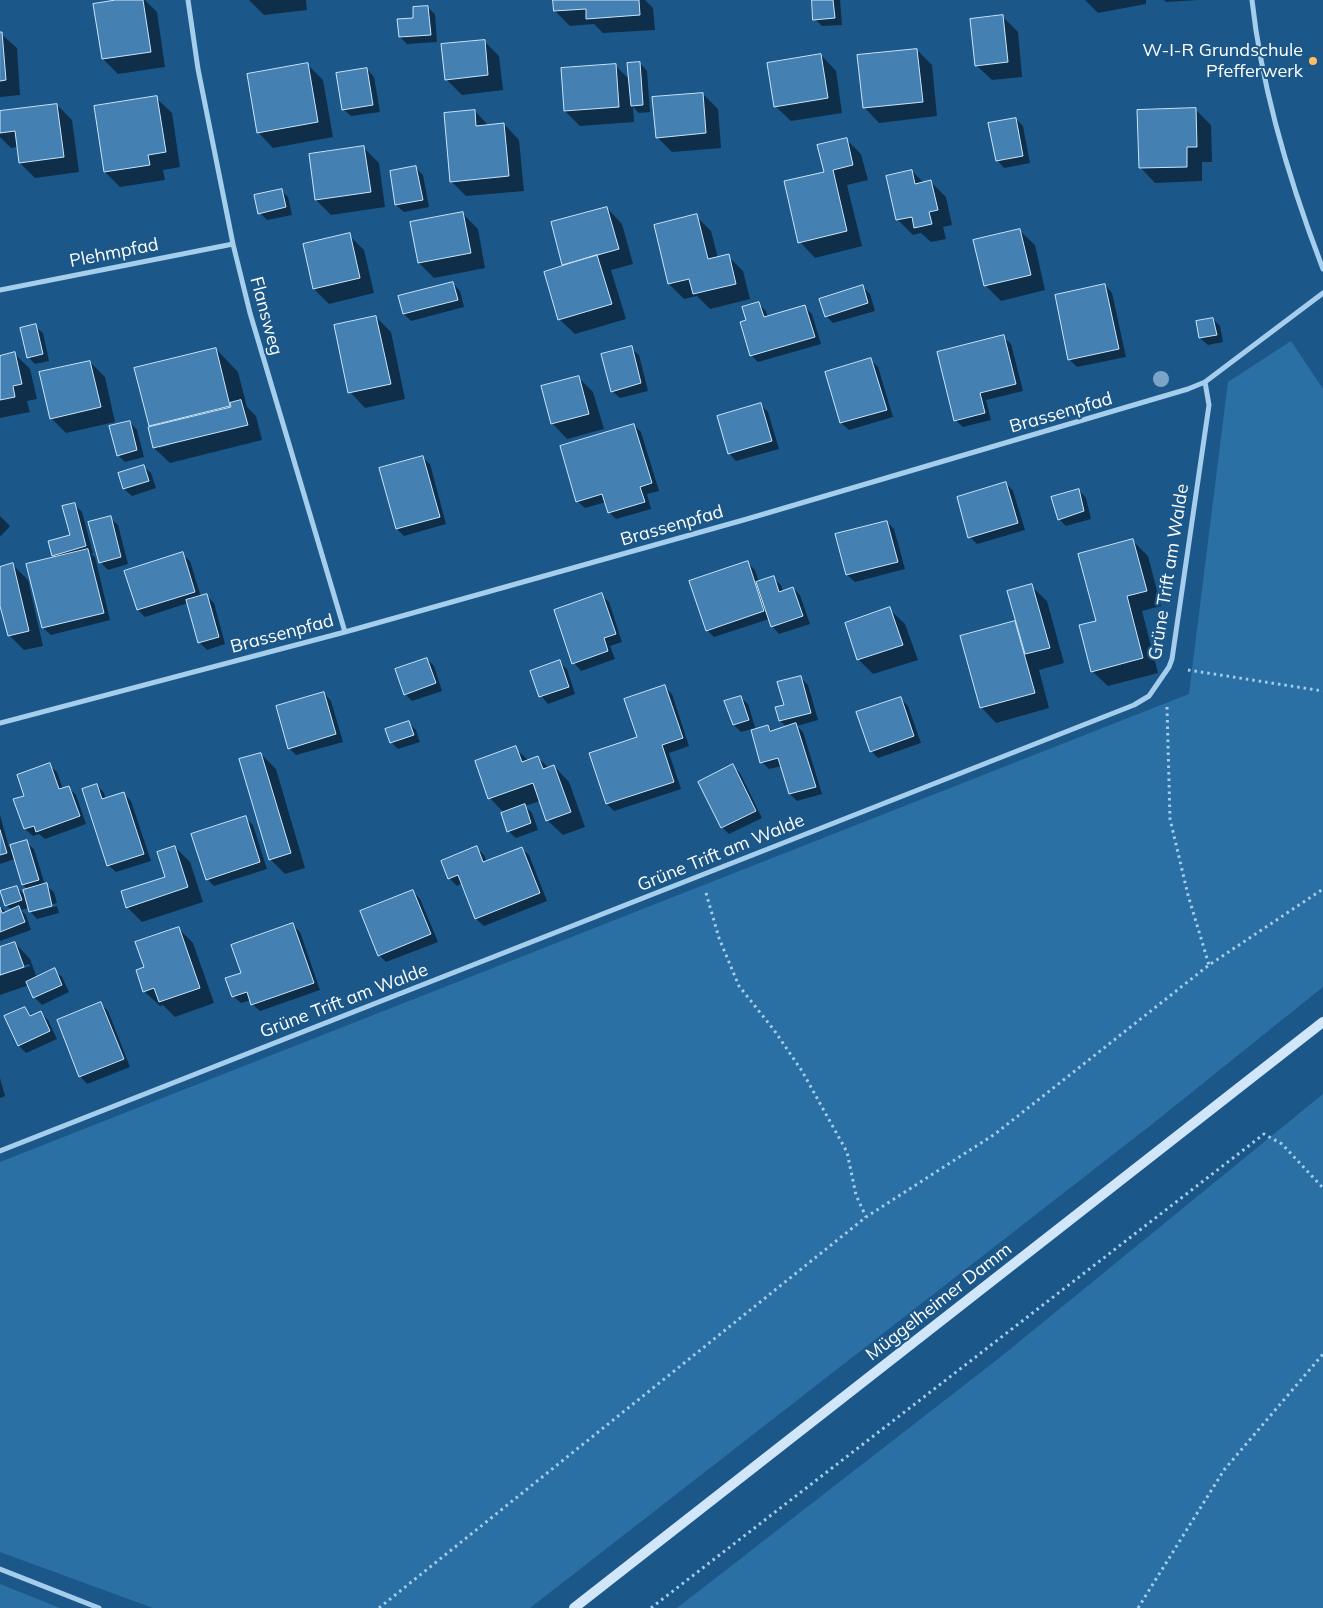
<!DOCTYPE html>
<meta charset="utf-8">
<style>
body{margin:0}
canvas{display:block;background:#1b5789}
</style>
<canvas width="1323" height="1608"></canvas>
<script>
const c = document.querySelector('canvas').getContext('2d');
c.lineJoin = 'round';
function fillPath(path, color) {
  c.fillStyle = color;
  c.fill(path, 'evenodd');
}
function stroke(path, color, width, dash) {
  c.strokeStyle = color;
  c.lineWidth = width;
  c.lineCap = dash ? 'butt' : 'round';
  c.setLineDash(dash || []);
  c.stroke(path);
}
function label(font, color, halo, rows, align = 'center') {
  c.font = font + ' Mulish,sans-serif';
  c.lineWidth = 4;
  c.setLineDash([]);
  c.textBaseline = 'middle';
  c.strokeStyle = halo;
  c.fillStyle = color;
  for (const [text, x, y, turn = 0] of rows) {
    c.save();
    c.translate(x, y);
    c.rotate((+turn || 0) * Math.PI / 180);
    c.textAlign = isNaN(turn) ? turn : align;
    if (halo) c.strokeText(text, 0, 0);
    c.fillText(text, 0, 0);
    c.restore();
  }
}
fillPath(new Path2D(`
 M 1291,341 L 1323,389 L 1323,987 L 1151,1125 L 530,1608 L 153,1608 L 0,1552 L 0,1162 L 1189,694 L 1228,382 Z
 M 1323,1094 L 1323,1608 L 677,1608 L 998,1359 Z
 M 0,1584 L 60,1608 L 0,1608 Z`), '#2b70a5');
fillPath(new Path2D(`
 M 124,0 L 145,0 L 157,12 L 165,67 L 118,74 L 103,59 Z
 M 249,0 L 306,0 L 307,10 L 264,15 Z
 M 554,0 L 645,0 L 653,8 L 655,30 L 603,33 L 594,24 L 570,26 L 555,11 Z
 M 813,0 L 840,0 L 842,25 L 822,26 L 815,19 Z
 M 1085,0 L 1146,0 L 1146,4 L 1098,13 Z
 M 1164,0 L 1198,0 L 1166,2 Z
 M 427,7 L 435,14 L 437,42 L 407,44 L 400,37 Z
 M 1002,16 L 1018,32 L 1022,77 L 992,80 L 976,65 Z
 M 0,33 L 17,48 L 20,95 L 0,97 Z
 M 484,41 L 499,56 L 503,90 L 462,95 L 447,80 Z
 M 917,50 L 932,65 L 937,116 L 879,123 L 864,107 Z
 M 821,55 L 836,71 L 842,113 L 791,121 L 775,106 Z
 M 640,63 L 647,71 L 650,112 L 639,113 L 633,107 L 634,122 L 580,126 L 565,111 L 616,66 L 630,80 Z
 M 308,65 L 323,80 L 333,137 L 273,148 L 258,132 Z
 M 367,69 L 374,77 L 380,112 L 351,116 L 343,109 Z
 M 703,94 L 718,109 L 721,148 L 672,152 L 657,137 Z
 M 156,98 L 172,113 L 180,167 L 163,170 L 165,180 L 120,187 L 105,172 Z
 M 57,105 L 72,120 L 79,172 L 35,178 L 20,163 L 18,147 L 11,148 L 0,137 L 0,112 Z
 M 1196,110 L 1211,125 L 1212,162 L 1202,162 L 1202,181 L 1155,183 L 1140,167 Z
 M 475,111 L 489,126 L 504,124 L 519,140 L 524,191 L 466,196 L 451,181 Z
 M 1016,119 L 1023,126 L 1030,163 L 1004,168 L 997,160 Z
 M 846,139 L 861,154 L 868,180 L 847,185 L 862,246 L 815,258 L 800,242 L 825,173 Z
 M 364,148 L 379,163 L 385,207 L 331,215 L 316,200 Z
 M 416,168 L 423,175 L 429,207 L 404,212 L 396,205 Z
 M 912,171 L 924,183 L 931,182 L 946,197 L 952,225 L 943,227 L 946,239 L 931,242 L 921,233 L 913,235 L 897,219 Z
 M 281,190 L 288,197 L 292,215 L 267,220 L 260,213 Z
 M 607,208 L 622,224 L 633,264 L 611,270 L 626,319 L 575,334 L 559,319 L 565,266 L 563,264 Z
 M 463,214 L 478,229 L 485,268 L 434,278 L 419,263 Z
 M 696,216 L 711,231 L 718,258 L 728,256 L 743,271 L 750,299 L 710,309 L 697,296 L 684,299 L 669,284 L 655,226 Z
 M 1019,230 L 1035,245 L 1045,290 L 1001,301 L 986,286 Z
 M 349,235 L 364,250 L 374,293 L 329,304 L 314,289 Z
 M 453,283 L 460,291 L 464,307 L 411,321 L 404,314 Z
 M 1105,285 L 1112,293 L 1126,357 L 1077,367 L 1069,359 Z
 M 863,287 L 870,294 L 875,311 L 833,323 L 826,316 Z
 M 759,304 L 766,311 L 768,317 L 805,307 L 812,314 L 821,344 L 758,362 L 751,355 L 747,321 Z
 M 376,317 L 391,332 L 405,399 L 365,408 L 350,392 Z
 M 1213,319 L 1220,326 L 1223,342 L 1208,345 L 1200,338 Z
 M 35,326 L 43,333 L 49,361 L 35,364 L 28,357 Z
 M 1003,337 L 1011,344 L 1023,391 L 986,400 L 991,420 L 963,427 L 955,420 Z
 M 631,348 L 639,355 L 648,391 L 620,398 L 612,391 Z
 M 216,349 L 238,372 L 247,407 L 256,416 L 262,440 L 170,463 L 154,448 L 152,428 L 150,426 ZM 167,443 L 170,445 L 159,448 L 158,446 Z
 M 15,354 L 30,369 L 37,399 L 27,401 L 30,412 L 0,418 L 0,357 Z
 M 871,360 L 878,367 L 893,417 L 849,430 L 841,423 Z
 M 90,362 L 105,377 L 115,422 L 66,433 L 51,418 Z
 M 578,377 L 593,392 L 604,429 L 567,439 L 552,423 Z
 M 761,405 L 768,412 L 779,449 L 736,461 L 729,453 Z
 M 130,422 L 137,430 L 144,457 L 125,462 L 118,455 Z
 M 634,425 L 641,432 L 659,491 L 647,494 L 651,509 L 616,519 L 609,512 L 606,502 L 585,508 L 577,501 Z
 M 422,457 L 430,464 L 446,524 L 404,536 L 397,529 Z
 M 143,466 L 151,473 L 156,488 L 132,496 L 124,489 L 120,474 Z
 M 1006,483 L 1013,491 L 1025,530 L 977,544 L 970,537 Z
 M 1079,490 L 1086,498 L 1091,519 L 1066,526 L 1059,519 Z
 M 74,504 L 82,512 L 93,553 L 91,554 L 95,557 L 110,620 L 51,635 L 43,628 L 28,565 L 56,558 L 53,555 L 72,536 Z
 M 0,516 L 10,526 L 1,536 L 0,535 Z
 M 110,518 L 118,525 L 128,564 L 108,570 L 100,562 Z
 M 887,522 L 894,529 L 905,569 L 855,582 L 847,575 Z
 M 1133,541 L 1148,556 L 1161,606 L 1142,611 L 1158,673 L 1108,686 L 1092,671 L 1097,622 Z
 M 182,554 L 190,561 L 201,597 L 207,596 L 214,603 L 225,644 L 207,650 L 199,642 L 188,603 L 145,617 L 138,610 Z
 M 747,562 L 755,570 L 759,582 L 773,578 L 781,585 L 783,591 L 793,588 L 800,595 L 810,624 L 779,634 L 772,626 L 769,619 L 714,637 L 707,630 Z
 M 12,564 L 28,580 L 43,646 L 24,650 L 9,635 L 0,601 L 0,568 Z
 M 1031,586 L 1047,601 L 1064,663 L 1039,670 L 1049,708 L 996,723 L 981,707 L 962,637 L 1017,622 Z
 M 601,595 L 609,602 L 622,642 L 610,646 L 615,659 L 581,671 L 574,663 Z
 M 889,609 L 905,624 L 918,660 L 873,674 L 858,659 Z
 M 427,659 L 434,666 L 442,691 L 412,701 L 405,694 Z
 M 559,662 L 567,669 L 575,694 L 548,704 L 541,696 Z
 M 801,678 L 808,685 L 818,720 L 797,726 L 803,732 L 822,794 L 797,801 L 790,794 L 782,766 L 769,769 L 762,762 L 752,729 L 741,732 L 734,725 L 726,702 L 740,697 L 748,704 L 756,730 L 768,726 L 773,731 L 787,727 L 780,721 L 785,706 Z
 M 665,687 L 672,694 L 689,746 L 669,753 L 681,789 L 614,811 L 607,804 Z
 M 324,693 L 331,701 L 343,742 L 296,755 L 289,748 Z
 M 900,698 L 908,706 L 921,743 L 878,758 L 871,751 Z
 M 408,722 L 416,730 L 420,742 L 398,749 L 391,742 Z
 M 515,748 L 529,761 L 538,758 L 549,768 L 554,766 L 569,782 L 585,827 L 563,835 L 547,820 L 540,801 L 525,806 L 532,813 L 538,830 L 516,838 L 508,831 L 504,813 L 490,798 Z
 M 261,754 L 276,769 L 305,868 L 285,874 L 270,859 Z
 M 49,765 L 57,772 L 63,789 L 68,787 L 76,795 L 86,824 L 45,839 L 39,834 L 33,836 L 25,829 L 15,800 L 26,796 Z
 M 732,766 L 740,773 L 762,818 L 729,834 L 722,827 Z
 M 97,785 L 104,793 L 106,799 L 123,793 L 131,801 L 151,861 L 116,872 L 108,865 Z
 M 0,815 L 9,847 L 26,842 L 34,849 L 45,885 L 54,892 L 57,903 L 33,910 L 33,912 L 57,906 L 59,913 L 37,919 L 30,911 L 29,908 L 21,910 L 26,915 L 31,930 L 0,941 L 0,907 L 6,912 L 12,910 L 6,905 L 16,887 L 26,896 L 28,890 L 23,885 L 15,859 L 0,864 Z
 M 245,818 L 253,825 L 267,869 L 214,886 L 207,879 Z
 M 175,847 L 190,862 L 203,902 L 142,922 L 127,907 L 166,877 Z
 M 477,848 L 484,855 L 487,862 L 521,848 L 529,855 L 547,901 L 484,926 L 476,919 L 462,883 L 457,886 L 449,878 Z
 M 413,891 L 420,899 L 438,942 L 386,962 L 379,955 Z
 M 293,925 L 300,932 L 320,990 L 260,1011 L 252,1004 L 251,1000 L 241,1003 L 233,996 L 243,974 Z
 M 178,928 L 193,943 L 214,1003 L 175,1017 L 163,1005 L 160,1006 L 144,991 L 146,968 Z
 M 15,943 L 30,959 L 37,978 L 54,970 L 62,977 L 69,992 L 42,1005 L 34,997 L 29,985 L 0,995 L 0,976 L 30,966 L 29,964 L 0,974 L 0,948 Z
 M 101,1004 L 108,1011 L 130,1067 L 87,1084 L 80,1076 Z
 M 25,1008 L 32,1016 L 41,1013 L 48,1020 L 57,1039 L 26,1053 L 19,1046 Z
 M 0,1078 L 5,1096 L 0,1098 Z`), '#0007');
const building = new Path2D(`
 M 116,0 L 143,0 L 151,52 L 102,59 L 93,4 Z
 M 553,0 L 639,0 L 640,15 L 586,19 L 586,9 L 554,11 Z
 M 812,0 L 833,0 L 835,18 L 813,20 Z
 M 428,6 L 431,35 L 399,37 L 397,19 L 413,18 L 413,7 Z
 M 1003,15 L 1008,62 L 975,66 L 970,19 Z
 M 0,32 L 2,32 L 6,80 L 0,81 Z
 M 485,40 L 488,75 L 445,80 L 441,44 Z
 M 917,49 L 923,102 L 863,108 L 857,55 Z
 M 821,54 L 828,98 L 774,107 L 767,63 Z
 M 640,62 L 643,105 L 631,106 L 627,63 Z
 M 308,63 L 318,122 L 257,133 L 247,74 Z
 M 616,64 L 619,107 L 564,111 L 561,68 Z
 M 367,68 L 373,105 L 342,110 L 336,73 Z
 M 703,93 L 706,133 L 656,138 L 652,97 Z
 M 157,96 L 166,152 L 148,155 L 150,165 L 104,172 L 94,106 Z
 M 57,104 L 64,157 L 19,163 L 15,131 L 0,133 L 0,111 Z
 M 1196,108 L 1197,147 L 1187,147 L 1187,167 L 1139,168 L 1137,110 Z
 M 475,110 L 476,126 L 504,123 L 509,176 L 450,182 L 444,113 Z
 M 1016,118 L 1023,156 L 996,161 L 988,123 Z
 M 847,138 L 853,165 L 833,170 L 847,231 L 798,243 L 784,181 L 824,172 L 817,145 Z
 M 364,146 L 371,192 L 315,200 L 309,154 Z
 M 416,166 L 423,200 L 395,205 L 390,171 Z
 M 912,170 L 915,184 L 931,180 L 938,210 L 929,212 L 932,224 L 914,228 L 912,217 L 896,220 L 886,176 Z
 M 282,189 L 286,207 L 258,214 L 254,195 Z
 M 607,207 L 619,249 L 562,265 L 551,222 Z
 M 463,212 L 471,253 L 418,263 L 410,222 Z
 M 697,214 L 708,259 L 729,254 L 736,284 L 693,294 L 689,279 L 668,284 L 654,225 Z
 M 1020,229 L 1031,275 L 984,286 L 973,240 Z
 M 350,233 L 360,278 L 313,289 L 303,244 Z
 M 597,255 L 612,304 L 558,320 L 544,272 Z
 M 453,282 L 458,300 L 403,314 L 398,296 Z
 M 1105,284 L 1119,349 L 1068,360 L 1055,295 Z
 M 863,285 L 868,303 L 825,317 L 819,299 Z
 M 759,302 L 764,317 L 805,305 L 815,337 L 750,356 L 740,322 L 746,320 L 742,307 Z
 M 376,316 L 391,384 L 348,393 L 334,325 Z
 M 1213,318 L 1217,335 L 1199,338 L 1196,321 Z
 M 36,324 L 43,354 L 27,358 L 20,328 Z
 M 1004,335 L 1016,384 L 980,393 L 985,413 L 954,421 L 937,352 Z
 M 632,346 L 641,383 L 611,392 L 601,354 Z
 M 216,348 L 230,406 L 149,426 L 134,368 Z
 M 15,352 L 22,384 L 13,386 L 15,397 L 0,400 L 0,356 Z
 M 871,358 L 887,410 L 840,423 L 825,372 Z
 M 90,361 L 101,407 L 50,419 L 39,372 Z
 M 579,376 L 589,414 L 551,424 L 541,386 Z
 M 241,400 L 248,425 L 153,448 L 148,427 L 231,407 L 230,403 Z
 M 761,403 L 772,441 L 728,454 L 717,416 Z
 M 130,421 L 137,450 L 117,456 L 109,426 Z
 M 634,424 L 652,483 L 640,487 L 645,502 L 608,513 L 602,494 L 576,502 L 560,446 Z
 M 423,456 L 440,517 L 396,529 L 379,468 Z
 M 144,465 L 149,481 L 123,489 L 118,473 Z
 M 1006,482 L 1018,523 L 968,538 L 957,497 Z
 M 1079,489 L 1084,511 L 1058,520 L 1051,497 Z
 M 75,503 L 86,546 L 52,556 L 48,541 L 70,535 L 62,506 Z
 M 111,516 L 121,557 L 99,563 L 88,522 Z
 M 887,521 L 898,562 L 846,575 L 835,534 Z
 M 1133,539 L 1147,591 L 1127,596 L 1143,658 L 1091,672 L 1079,625 L 1096,621 L 1078,554 Z
 M 88,549 L 104,613 L 42,628 L 26,564 Z
 M 183,552 L 195,592 L 137,610 L 124,571 Z
 M 748,561 L 764,611 L 706,631 L 689,581 Z
 M 13,563 L 29,631 L 8,636 L 0,606 L 0,567 Z
 M 774,576 L 779,592 L 793,587 L 803,616 L 771,627 L 756,582 Z
 M 1032,584 L 1050,648 L 1025,654 L 1007,591 Z
 M 602,593 L 616,634 L 604,638 L 608,651 L 572,664 L 554,610 Z
 M 207,594 L 219,637 L 198,643 L 186,600 Z
 M 890,607 L 903,645 L 857,660 L 845,623 Z
 M 1015,621 L 1035,693 L 980,708 L 960,636 Z
 M 427,658 L 436,683 L 404,695 L 395,669 Z
 M 560,660 L 569,687 L 539,697 L 530,671 Z
 M 801,676 L 811,713 L 779,721 L 775,707 L 784,705 L 777,682 Z
 M 665,685 L 683,738 L 662,745 L 674,782 L 606,804 L 589,753 L 637,737 L 624,699 Z
 M 324,692 L 336,734 L 288,749 L 276,706 Z
 M 741,696 L 749,720 L 733,725 L 724,701 Z
 M 901,697 L 914,736 L 870,752 L 856,712 Z
 M 409,721 L 414,735 L 390,743 L 385,729 Z
 M 796,723 L 816,787 L 789,794 L 778,758 L 760,763 L 751,730 L 768,725 L 770,731 Z
 M 516,746 L 522,762 L 538,756 L 543,769 L 554,765 L 571,812 L 546,821 L 533,783 L 488,799 L 475,761 Z
 M 261,753 L 291,853 L 269,860 L 239,759 Z
 M 50,763 L 59,789 L 69,786 L 80,816 L 36,832 L 34,826 L 24,829 L 13,799 L 24,796 L 17,775 Z
 M 733,764 L 756,811 L 721,828 L 698,782 Z
 M 97,784 L 102,799 L 124,792 L 144,854 L 107,866 L 82,789 Z
 M 525,804 L 531,823 L 507,832 L 501,813 Z
 M 246,816 L 260,862 L 206,880 L 191,834 Z
 M 0,830 L 7,853 L 0,855 Z
 M 27,840 L 39,880 L 22,885 L 10,845 Z
 M 175,846 L 188,887 L 126,908 L 121,891 L 165,877 L 157,852 Z
 M 477,846 L 483,862 L 522,847 L 540,893 L 475,919 L 458,875 L 448,879 L 441,861 Z
 M 47,883 L 52,906 L 29,912 L 23,890 Z
 M 17,886 L 22,900 L 5,906 L 0,891 Z
 M 413,890 L 431,934 L 378,956 L 360,911 Z
 M 19,906 L 25,922 L 0,932 L 0,907 L 2,913 Z
 M 293,923 L 314,983 L 251,1005 L 247,992 L 232,997 L 225,978 L 241,973 L 231,945 Z
 M 179,927 L 200,988 L 159,1002 L 154,988 L 143,992 L 136,970 L 144,967 L 135,942 Z
 M 15,942 L 24,967 L 0,975 L 0,947 Z
 M 55,968 L 62,985 L 33,998 L 26,982 Z
 M 101,1002 L 124,1059 L 79,1077 L 57,1020 Z
 M 25,1007 L 30,1016 L 41,1011 L 50,1031 L 18,1046 L 4,1016 Z`);
fillPath(building, '#4481b2');
stroke(building, '#cae5f9', 1);
stroke(new Path2D(`
 M 1188,670 L 1323,691
 M 1167,707 L 1170,819 L 1188,895 L 1209,965
 M 706,893 L 719,938 L 739,986 L 774,1030 L 802,1071 L 847,1152 L 856,1195 L 866,1217
 M 379,1608 L 866,1217 L 995,1134 L 1209,965 L 1323,889
 M 651,1608 L 1264,1134 L 1282,1144 L 1323,1188
 M 1138,1608 L 1224,1470 L 1323,1354`), '#a5cdec', 3, [2.5, 4]);
stroke(new Path2D(`
 M 188,0 L 198,69 L 233,244 L 250,313 L 345,632
 M 1252,0 C 1262,92 1290,183 1323,269
 M 0,290 L 233,244
 M 0,723 L 345,632 L 747,519 L 1188,389 L 1205,382 L 1323,293
 M 0,1151 L 1134,705 L 1149,696 L 1169,667 L 1172,659 L 1209,405 L 1205,382
 M 0,1569 L 99,1608`), '#a5cdec', 5);
stroke(new Path2D(`
 M 574,1608 L 1323,1022`), '#d1e7f9', 10);
c.fillStyle = '#7ba5c7';
for (const [x, y] of [
 [1161,379]
]) {
  c.beginPath();
  c.arc(x, y, 8, 0, 2 * Math.PI);
  c.fill();
}
for (const [x, y, r, color] of [
 [1313,61,5,"#febf61"]
]) {
  const dot = new Path2D();
  dot.arc(x, y, r, 0, 2 * Math.PI);
  c.fillStyle = color;
  c.fill(dot);
  stroke(dot, '#1b5789', 2);
}
label('18px', '#fff', '#1b5789', [
 ["W-I-R Grundschule",1303,51],
 ["Pfefferwerk",1303,72]
], 'right');
label('18px', '#fff', '#1b5789', [
 ["Plehmpfad",114,253,-11],
 ["Flansweg",266,316,75],
 ["Brassenpfad",1061,413,-16],
 ["Brassenpfad",672,526,-16],
 ["Grüne Trift am Walde",1169,572,-81],
 ["Brassenpfad",282,634,-15],
 ["Grüne Trift am Walde",721,853,-22],
 ["Grüne Trift am Walde",344,1001,-21],
 ["Müggelheimer Damm",939,1302,-38]
]);
</script>
